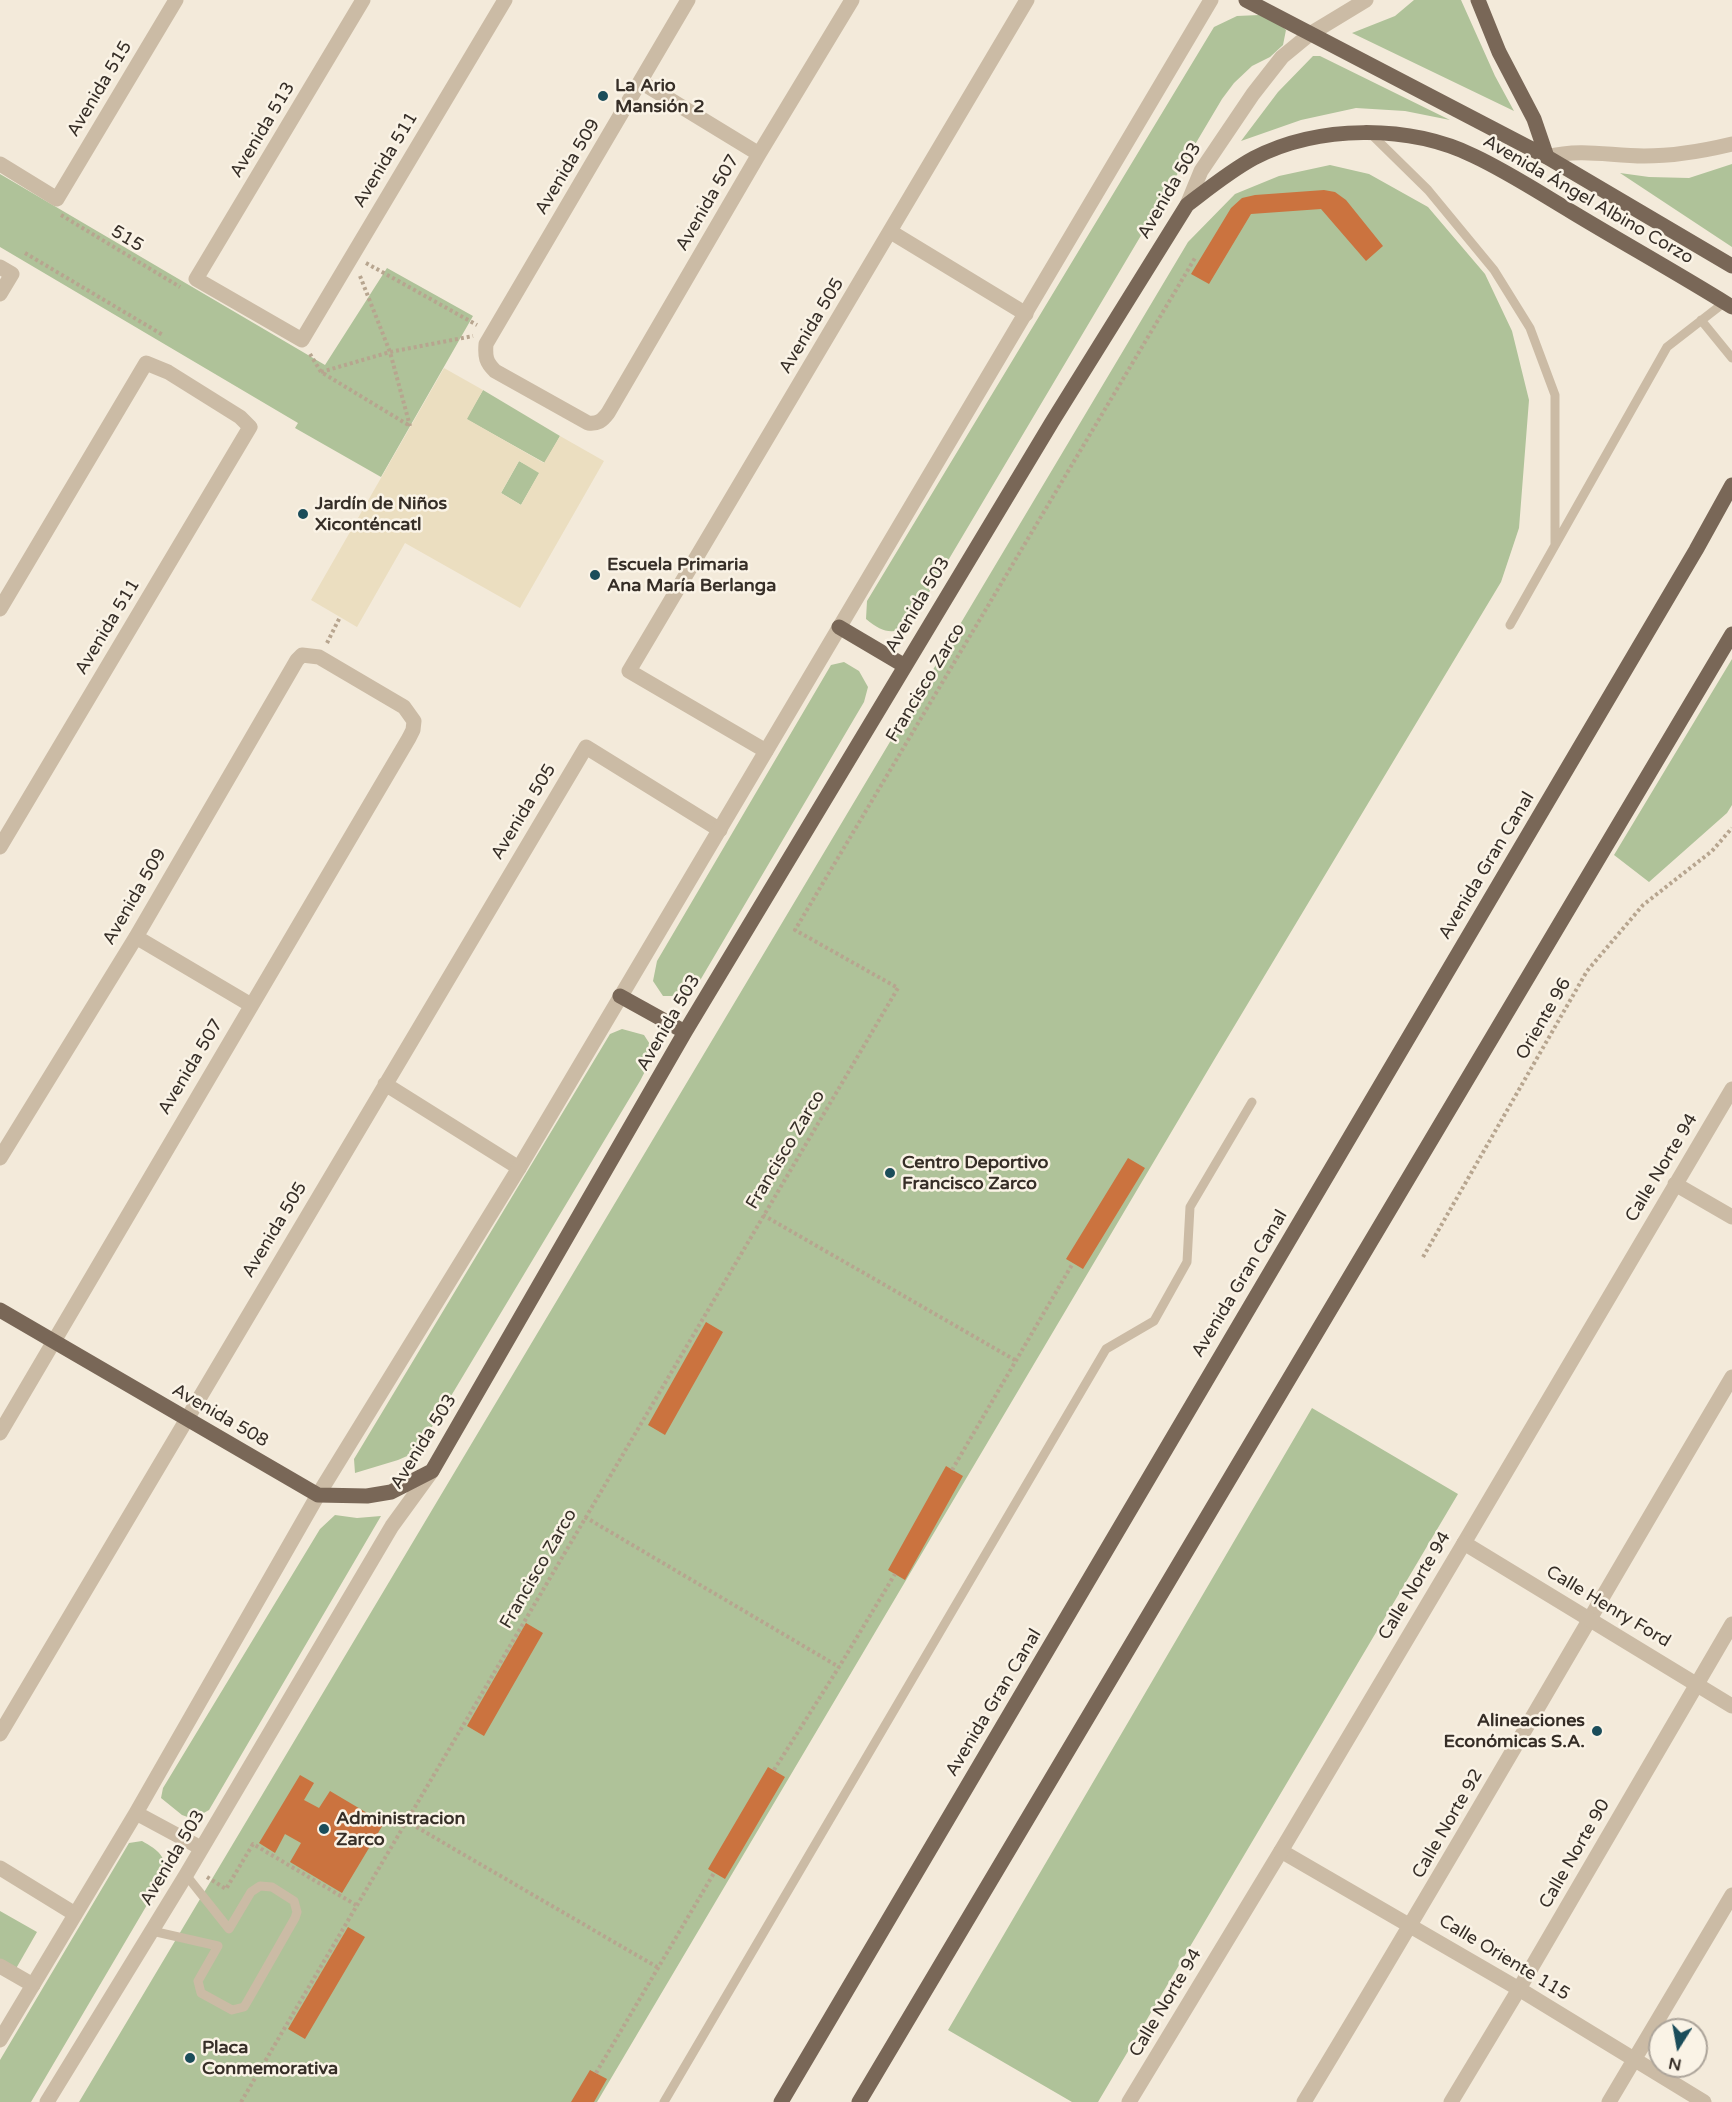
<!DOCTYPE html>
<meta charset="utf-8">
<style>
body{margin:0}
#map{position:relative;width:1732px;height:2102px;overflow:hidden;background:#f3eada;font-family:"Varela Round",sans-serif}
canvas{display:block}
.north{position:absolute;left:1648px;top:2018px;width:60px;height:60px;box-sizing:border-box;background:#faf3e6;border:2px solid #aca49a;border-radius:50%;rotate:191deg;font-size:16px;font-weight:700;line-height:24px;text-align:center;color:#362e27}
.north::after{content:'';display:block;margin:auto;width:21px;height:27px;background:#1b4d5a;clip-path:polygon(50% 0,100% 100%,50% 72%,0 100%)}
</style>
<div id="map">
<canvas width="1732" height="2102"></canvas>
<div class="north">N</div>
</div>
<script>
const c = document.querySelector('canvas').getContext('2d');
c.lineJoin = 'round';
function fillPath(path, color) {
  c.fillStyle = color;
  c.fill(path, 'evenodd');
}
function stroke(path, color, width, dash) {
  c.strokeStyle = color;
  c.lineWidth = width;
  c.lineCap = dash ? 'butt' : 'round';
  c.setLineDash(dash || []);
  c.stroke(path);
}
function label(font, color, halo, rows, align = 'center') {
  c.font = font + ' "Varela Round",sans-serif';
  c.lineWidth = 5;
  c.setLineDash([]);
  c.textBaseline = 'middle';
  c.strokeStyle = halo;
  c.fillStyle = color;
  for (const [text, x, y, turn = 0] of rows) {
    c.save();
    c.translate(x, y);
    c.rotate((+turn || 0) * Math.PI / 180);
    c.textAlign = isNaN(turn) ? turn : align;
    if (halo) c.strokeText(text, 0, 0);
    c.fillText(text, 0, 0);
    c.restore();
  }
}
fillPath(new Path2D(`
 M 1414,0 L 1461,0 L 1495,76 L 1514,111 L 1352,33 L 1395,16 Z
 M 1259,15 L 1278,23 L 1286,30 L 1283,45 L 1270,57 L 1252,66 L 1234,83 L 1222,99 L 908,628 C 889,634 882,632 866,619 L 867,601 L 1214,27 L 1237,16 Z
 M 1313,56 L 1320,56 L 1450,120 L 1405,111 L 1356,108 L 1301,120 L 1241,141 L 1278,92 Z
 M 1732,164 L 1732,247 L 1620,173 L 1649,177 L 1689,178 Z
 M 1330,165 L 1369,174 L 1428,207 L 1485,274 L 1512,331 L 1529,400 L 1519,528 L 1501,582 L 1214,1060 L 597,2102 L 79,2102 L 1188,242 L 1235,194 L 1279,176 Z
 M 0,174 L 325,365 L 387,268 L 473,316 L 381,477 L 295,428 L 298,423 L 0,247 Z
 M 483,390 L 560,436 L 545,463 L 466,419 Z
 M 519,461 L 540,472 L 521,505 L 501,493 Z
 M 1732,659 L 1732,805 L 1727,813 L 1649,882 L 1614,855 Z
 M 844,662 L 859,671 L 868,687 L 864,702 L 695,989 L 676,996 L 663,996 L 653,981 L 657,961 L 831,665 Z
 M 622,1029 L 644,1035 L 655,1052 L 640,1081 L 436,1421 L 414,1453 L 398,1460 L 355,1473 L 354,1459 L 610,1034 Z
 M 1312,1408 L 1458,1494 L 1098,2102 L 1072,2102 L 948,2030 Z
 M 335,1515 L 357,1518 L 381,1516 L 209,1810 L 193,1819 L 182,1815 L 161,1798 L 163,1788 L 320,1529 Z
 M 142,1841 C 158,1850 168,1857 164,1876 L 31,2102 L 0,2102 L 0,2060 L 129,1843 Z
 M 0,1911 L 37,1932 L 14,1972 L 0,1964 Z`), '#afc299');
fillPath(new Path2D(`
 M 444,368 L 483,390 L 467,419 L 544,463 L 560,436 L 604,461 L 520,608 L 405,543 L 357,627 L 311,600 ZM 519,461 L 539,473 L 521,505 L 501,493 Z`), '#ebdec0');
fillPath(new Path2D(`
 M 1324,190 L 1335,192 L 1346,200 L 1383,246 L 1366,261 L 1321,209 L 1251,214 L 1209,284 L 1191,274 L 1231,208 L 1242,198 L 1255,195 Z
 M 1128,1158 L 1145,1168 L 1083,1269 L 1066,1259 Z
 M 706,1322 L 723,1332 L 665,1435 L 648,1425 Z
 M 946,1466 L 963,1476 L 905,1580 L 888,1570 Z
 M 526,1623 L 543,1633 L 484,1736 L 467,1726 Z
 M 768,1767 L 785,1777 L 725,1879 L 708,1869 Z
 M 300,1775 L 314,1783 L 304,1800 L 319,1808 L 330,1791 L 384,1823 L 342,1893 L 290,1862 L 301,1843 L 285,1834 L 275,1853 L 259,1843 Z
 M 348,1927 L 365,1937 L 305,2039 L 288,2029 Z
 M 590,2070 L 607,2079 L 594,2102 L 571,2102 Z`), '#cb733f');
stroke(new Path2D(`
 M 61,215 L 180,287
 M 25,253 L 163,335
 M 366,263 L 477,325
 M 360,276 L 390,352 L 410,426
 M 310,354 L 321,372 L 410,426
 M 321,372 L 390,352 L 473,336
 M 327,643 L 340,617
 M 763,1215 L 1015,1360
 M 1423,1257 L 1587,971 L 1643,905 L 1712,851 L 1732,828
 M 952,1470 L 1073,1263
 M 585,1517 L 839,1667
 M 774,1770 L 839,1667 L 895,1574
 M 406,1821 L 657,1967
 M 207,1877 L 226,1889 L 253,1844 L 356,1905
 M 596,2073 L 714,1873
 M 241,2102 L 898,988 L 795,930 L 1195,258`), '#b7a58f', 4, [3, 3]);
stroke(new Path2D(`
 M 1370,133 L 1428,190 L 1494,270 L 1530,328 L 1555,395 L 1555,544
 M 1701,320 L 1732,358
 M 1510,625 L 1667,347 L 1725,302
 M 152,1931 L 218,1946 L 198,1981 L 201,1993 L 232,2010 L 244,2007 L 247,2002 L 295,1918 L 297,1912 L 294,1901 L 272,1887 L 260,1886 L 251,1892 L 229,1929 L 186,1875
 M 664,2102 L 1106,1349 L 1154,1321 L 1187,1262 L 1190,1207 L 1252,1102`), '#cbbba5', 9);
stroke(new Path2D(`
 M 363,0 L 196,279 L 302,340 L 505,0
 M 688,0 L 486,344 C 485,357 486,362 495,371 L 588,423 C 598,424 602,421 608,413 L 759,154 L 852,0
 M 641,82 L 759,154
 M 1547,157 C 1583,148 1609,156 1644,156 C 1675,156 1703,151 1732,144
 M 0,164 L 57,199 L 176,0
 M 891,232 L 1026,314
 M 0,267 L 12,274 L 0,294
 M 0,609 L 146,363 L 168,372 L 240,417 L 250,427 L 0,847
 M 766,751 L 629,671 L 1027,0
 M 136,937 L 251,1005
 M 385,1084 L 519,1168
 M 0,1158 L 136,937 L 297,660 L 302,655 L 319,657 L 404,707 L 414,721 L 413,730 L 409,738 L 0,1433
 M 1675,1184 L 1732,1217
 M 1464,1543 L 1732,1089
 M 0,1734 L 586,747 L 720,830
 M 1281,1851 L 1519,1989 L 1704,2102
 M 0,1868 L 75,1914
 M 0,1966 L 33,1985
 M 1304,2102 C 1450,1862 1589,1618 1732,1377
 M 1451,2102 L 1519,1989 L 1732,1624
 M 1609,2102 L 1732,1895`), '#cbbba5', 15);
stroke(new Path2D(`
 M 1187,205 L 1201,171 L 1253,94 L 1282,57 L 1310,34 L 1366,0
 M 136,1813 L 201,1848
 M 0,2040 L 136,1813 L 318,1495 L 519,1168 L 1211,0
 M 47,2102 L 186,1875 L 392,1526 L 432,1471
 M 1129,2102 L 1281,1851 L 1464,1543 L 1732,1706`), '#cbbba5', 15);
stroke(new Path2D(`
 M 1246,0 L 1547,157 L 1732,266
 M 1478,0 L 1499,52 L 1534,119 L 1547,157
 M 839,627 L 905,666
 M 620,996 L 685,1032
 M 0,1310 L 318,1495 L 367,1496 L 391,1492 L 432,1471 L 685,1032 L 1052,422 L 1187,205 C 1208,189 1230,171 1254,158 C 1318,125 1408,124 1474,156 C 1508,172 1540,193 1572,212 C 1625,244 1679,274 1732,307
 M 781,2102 L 1696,550 L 1732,485
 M 859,2102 L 1732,634`), '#796757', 15);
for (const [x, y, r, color] of [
 [603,96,6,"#1b4d5a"],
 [303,514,6,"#1b4d5a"],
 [595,575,6,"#1b4d5a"],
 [890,1173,6,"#1b4d5a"],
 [1597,1731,6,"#1b4d5a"],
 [324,1829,6,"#1b4d5a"],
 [190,2058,6,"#1b4d5a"]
]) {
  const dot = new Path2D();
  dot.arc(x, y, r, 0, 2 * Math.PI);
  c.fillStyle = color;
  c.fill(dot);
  stroke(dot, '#faf3e6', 2);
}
label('bold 18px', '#362e27', '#faf3e6', [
 ["La Ario",615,86],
 ["Mansión 2",615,107],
 ["Jardín de Niños",315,504],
 ["Xiconténcatl",315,525],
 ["Escuela Primaria",607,565],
 ["Ana María Berlanga",607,586],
 ["Centro Deportivo",902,1163],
 ["Francisco Zarco",902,1184],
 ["Alineaciones",1585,1721,"right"],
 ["Económicas S.A.",1585,1742,"right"],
 ["Administracion",336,1819],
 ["Zarco",336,1840],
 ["Placa",202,2048],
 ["Conmemorativa",202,2069]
], 'left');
label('18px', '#362e27', '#faf3e6', [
 ["Avenida 515",100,89,-59],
 ["Avenida 513",263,130,-59],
 ["Avenida 511",386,160,-59],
 ["Avenida 509",568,167,-59],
 ["Avenida 503",1170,191,-60],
 ["Avenida Ángel Albino Corzo",1588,200,30],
 ["Avenida 507",708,203,-60],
 ["515",127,239,31],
 ["Avenida 505",812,326,-59],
 ["Avenida 503",918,605,-59],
 ["Avenida 511",108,627,-59],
 ["Francisco Zarco",926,683,-59],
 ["Avenida 505",524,812,-59],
 ["Avenida Gran Canal",1487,866,-59],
 ["Avenida 509",135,897,-60],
 ["Oriente 96",1544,1019,-60],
 ["Avenida 503",669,1023,-60],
 ["Avenida 507",191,1067,-59],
 ["Francisco Zarco",786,1150,-59],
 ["Calle Norte 94",1662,1168,-59],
 ["Avenida 505",275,1230,-59],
 ["Avenida Gran Canal",1240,1284,-59],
 ["Avenida 508",220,1416,30],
 ["Avenida 503",424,1442,-58],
 ["Francisco Zarco",539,1569,-60],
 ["Calle Norte 94",1415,1586,-59],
 ["Calle Henry Ford",1608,1607,31],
 ["Avenida Gran Canal",994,1703,-59],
 ["Calle Norte 92",1448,1824,-60],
 ["Calle Norte 90",1575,1854,-60],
 ["Avenida 503",173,1858,-59],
 ["Calle Oriente 115",1504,1958,31],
 ["Calle Norte 94",1166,2003,-59]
]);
</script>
